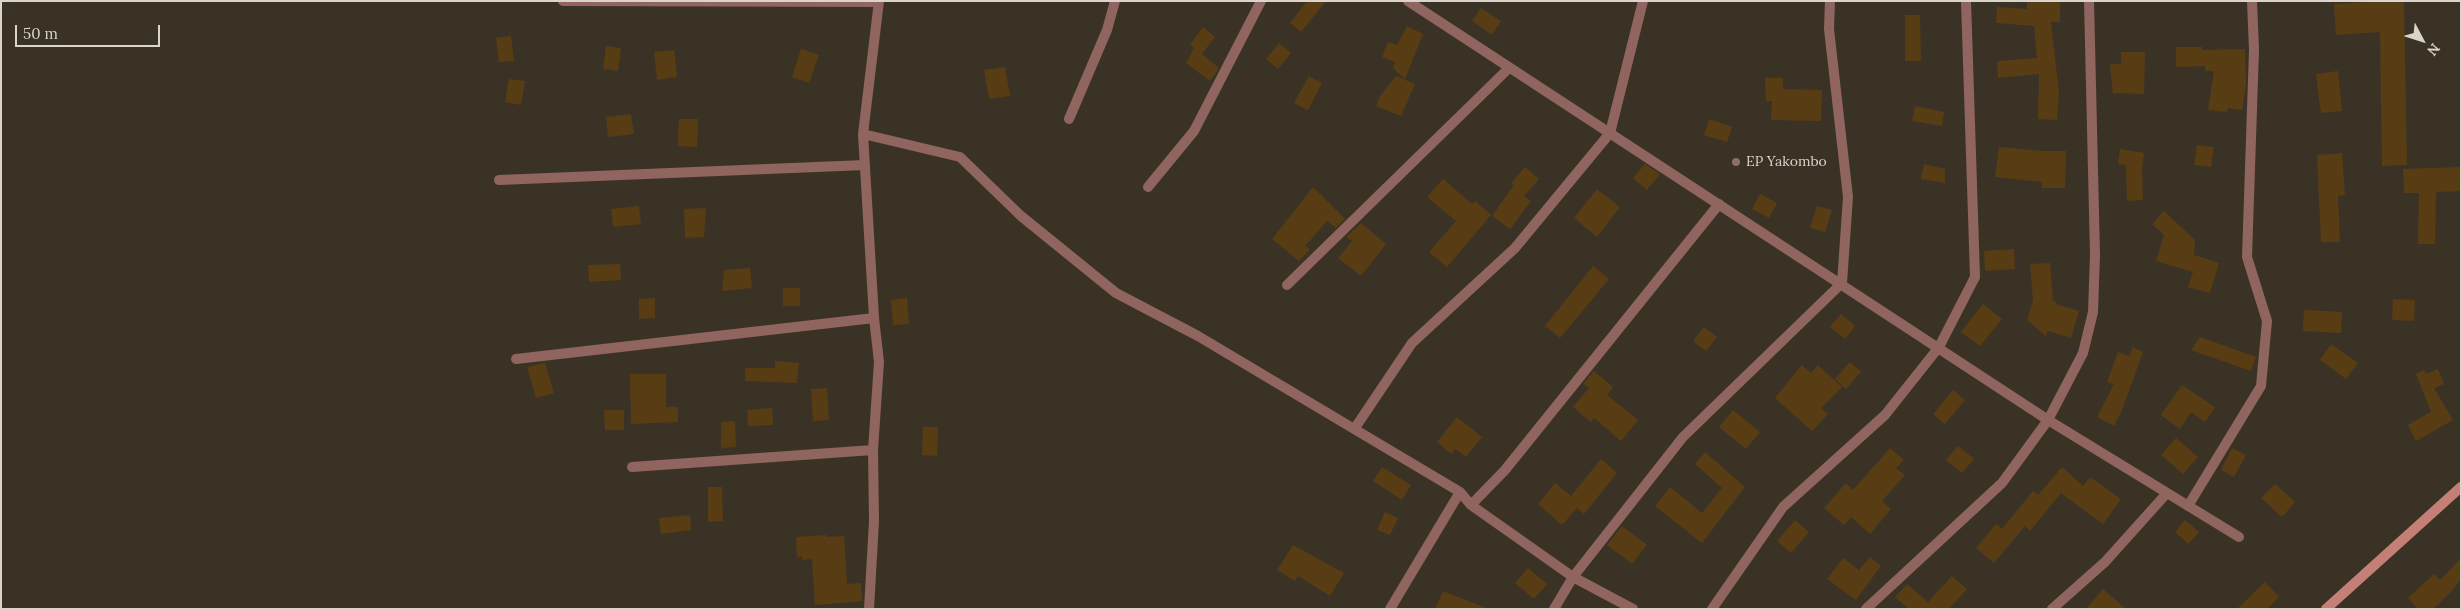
<!DOCTYPE html>
<style>
body{margin:0}
#map{position:relative;width:2462px;height:610px;overflow:hidden;background:#3b3226;font-family:Lora,serif}
canvas{display:block}
.frame{position:absolute;inset:0;border:2px solid #dad4cd;pointer-events:none}
.north{position:absolute;left:2397px;top:15px;width:50px;height:50px;-webkit-text-stroke:4px #3b3226;paint-order:stroke;rotate:130deg;font-size:14px;font-weight:700;line-height:20px;text-align:center;color:#dad4cd}
.north::after{content:'';display:block;margin:auto;width:18px;height:22px;background:#dad4cd;clip-path:polygon(50% 0,100% 100%,50% 72%,0 100%)}
.scale{position:absolute;left:15px;top:25px;width:145px;height:22px;box-sizing:border-box;border:2px solid #dad4cd;border-top:0;padding-left:6px;font-size:15px;line-height:18px;white-space:nowrap;color:#dad4cd;-webkit-text-stroke:4px #3b3226;paint-order:stroke}
</style>
<div id="map">
<canvas width="2462" height="610"></canvas>
<div class="frame"></div>
<div class="north">N</div>
<div class="scale">50 m</div>
</div>
<script>
const c = document.querySelector('canvas').getContext('2d');
c.lineJoin = 'round';
function fillPath(path, color) {
  c.fillStyle = color;
  c.fill(path, 'evenodd');
}
function stroke(path, color, width, dash) {
  c.strokeStyle = color;
  c.lineWidth = width;
  c.lineCap = dash ? 'butt' : 'round';
  c.setLineDash(dash || []);
  c.stroke(path);
}
function label(font, color, halo, rows, align = 'center') {
  c.font = font + ' Lora,serif';
  c.lineWidth = 5;
  c.setLineDash([]);
  c.textBaseline = 'middle';
  c.strokeStyle = halo;
  c.fillStyle = color;
  for (const [text, x, y, turn = 0] of rows) {
    c.save();
    c.translate(x, y);
    c.rotate((+turn || 0) * Math.PI / 180);
    c.textAlign = isNaN(turn) ? turn : align;
    if (halo) c.strokeText(text, 0, 0);
    c.fillText(text, 0, 0);
    c.restore();
  }
}
fillPath(new Path2D(`
 M 1307,1 L 1326,1 L 1301,32 L 1290,23 Z
 M 2027,1 L 2060,1 L 2060,22 L 2051,22 L 2059,93 L 2057,120 L 2038,119 L 2039,74 L 1998,78 L 1997,61 L 2037,58 L 2034,26 L 1996,23 L 1997,7 L 2027,9 Z
 M 2384,1 L 2404,1 L 2407,165 L 2382,166 L 2380,32 L 2336,35 L 2334,4 Z
 M 1481,8 L 1501,21 L 1492,35 L 1472,21 Z
 M 1905,15 L 1920,15 L 1921,61 L 1905,61 Z
 M 1407,26 L 1423,34 L 1405,79 L 1393,68 L 1395,62 L 1382,57 L 1388,42 L 1397,45 Z
 M 1203,27 L 1215,37 L 1202,54 L 1196,49 L 1219,68 L 1210,81 L 1186,63 L 1194,48 L 1190,45 Z
 M 511,36 L 514,61 L 499,62 L 496,38 Z
 M 1279,43 L 1291,53 L 1278,69 L 1266,59 Z
 M 606,46 L 621,48 L 618,71 L 603,69 Z
 M 2176,47 L 2202,47 L 2202,50 L 2245,49 L 2246,85 L 2242,110 L 2228,108 L 2227,112 L 2208,110 L 2214,71 L 2205,71 L 2205,66 L 2176,67 Z
 M 801,49 L 819,55 L 809,83 L 792,77 Z
 M 674,50 L 677,77 L 657,80 L 654,52 Z
 M 2121,52 L 2145,52 L 2144,94 L 2113,93 L 2110,64 L 2121,64 Z
 M 1005,67 L 1010,96 L 989,99 L 984,70 Z
 M 2338,71 L 2342,111 L 2321,113 L 2316,74 Z
 M 1309,76 L 1322,83 L 1308,110 L 1294,103 Z
 M 1396,76 L 1415,84 L 1401,116 L 1376,106 L 1380,96 Z
 M 1765,78 L 1783,78 L 1783,89 L 1822,90 L 1821,121 L 1771,120 L 1772,101 L 1766,101 Z
 M 509,79 L 525,81 L 521,105 L 505,102 Z
 M 1915,106 L 1944,112 L 1942,126 L 1912,121 Z
 M 631,114 L 634,134 L 608,137 L 606,117 Z
 M 679,119 L 698,119 L 697,147 L 678,146 Z
 M 1709,119 L 1732,127 L 1727,142 L 1704,135 Z
 M 2197,145 L 2214,147 L 2211,167 L 2194,165 Z
 M 1999,147 L 2043,151 L 2066,151 L 2065,188 L 2042,188 L 2042,182 L 1995,177 Z
 M 2120,149 L 2144,153 L 2142,169 L 2143,200 L 2127,201 L 2126,165 L 2118,164 Z
 M 2342,153 L 2345,195 L 2338,196 L 2340,242 L 2321,242 L 2317,155 Z
 M 1645,164 L 1660,174 L 1647,190 L 1633,178 Z
 M 1924,164 L 1945,169 L 1945,183 L 1921,179 Z
 M 1525,167 L 1539,179 L 1524,196 L 1531,201 L 1510,229 L 1492,216 L 1514,185 L 1511,183 Z
 M 2461,167 L 2461,191 L 2436,192 L 2435,244 L 2418,244 L 2419,193 L 2404,193 L 2403,169 Z
 M 1443,179 L 1472,204 L 1475,201 L 1491,215 L 1447,267 L 1429,252 L 1456,221 L 1427,197 Z
 M 1313,187 L 1345,219 L 1336,228 L 1327,221 L 1305,246 L 1310,249 L 1299,261 L 1272,239 Z
 M 1597,189 L 1620,207 L 1597,237 L 1574,218 Z
 M 1760,194 L 1777,203 L 1769,218 L 1752,209 Z
 M 639,206 L 641,224 L 613,227 L 611,209 Z
 M 1817,206 L 1832,210 L 1825,232 L 1810,228 Z
 M 706,208 L 704,237 L 685,238 L 684,209 Z
 M 2164,211 L 2195,240 L 2194,255 L 2219,263 L 2210,293 L 2188,287 L 2193,272 L 2156,261 L 2164,235 L 2152,224 Z
 M 1361,223 L 1386,244 L 1361,276 L 1338,258 L 1352,241 L 1346,237 Z
 M 2014,249 L 2015,269 L 1985,271 L 1984,251 Z
 M 2050,263 L 2053,301 L 2056,302 L 2056,304 L 2079,311 L 2071,338 L 2048,331 L 2046,336 L 2027,320 L 2033,300 L 2030,264 Z
 M 620,264 L 621,280 L 589,282 L 588,265 Z
 M 1593,266 L 1609,279 L 1560,338 L 1545,326 Z
 M 750,268 L 752,288 L 722,291 L 724,270 Z
 M 783,288 L 800,288 L 800,306 L 783,306 Z
 M 655,298 L 655,318 L 639,319 L 639,299 Z
 M 907,298 L 909,324 L 893,325 L 891,300 Z
 M 2393,299 L 2415,300 L 2414,321 L 2392,320 Z
 M 1983,304 L 2002,319 L 1980,346 L 1961,332 Z
 M 2304,310 L 2342,312 L 2341,333 L 2303,331 Z
 M 1841,314 L 1855,326 L 1845,339 L 1830,327 Z
 M 1704,327 L 1717,337 L 1706,351 L 1693,341 Z
 M 2200,337 L 2256,357 L 2251,371 L 2191,350 Z
 M 2331,344 L 2358,363 L 2346,379 L 2320,360 Z
 M 2133,347 L 2143,352 L 2122,410 L 2114,426 L 2097,417 L 2114,384 L 2107,382 L 2118,352 L 2129,356 Z
 M 775,361 L 799,363 L 797,383 L 745,381 L 745,368 L 775,368 Z
 M 1850,362 L 1861,372 L 1846,389 L 1835,379 Z
 M 545,363 L 554,393 L 536,398 L 527,367 Z
 M 1802,365 L 1811,373 L 1818,365 L 1842,387 L 1821,408 L 1828,414 L 1812,431 L 1775,398 Z
 M 2438,369 L 2444,384 L 2434,388 L 2453,420 L 2416,441 L 2408,425 L 2431,412 L 2416,374 L 2424,370 L 2426,374 Z
 M 1594,371 L 1613,387 L 1607,395 L 1638,420 L 1621,441 L 1594,418 L 1591,422 L 1573,407 L 1589,388 L 1583,384 Z
 M 630,374 L 666,374 L 666,407 L 678,407 L 678,422 L 631,424 Z
 M 2182,385 L 2215,407 L 2205,422 L 2191,412 L 2180,429 L 2161,415 Z
 M 827,388 L 829,420 L 813,421 L 811,389 Z
 M 1953,390 L 1965,400 L 1945,424 L 1933,414 Z
 M 772,408 L 773,425 L 748,426 L 747,410 Z
 M 604,410 L 624,410 L 624,430 L 605,430 Z
 M 1733,410 L 1760,432 L 1746,449 L 1719,427 Z
 M 1457,417 L 1482,437 L 1466,457 L 1455,449 L 1451,454 L 1437,442 Z
 M 735,421 L 736,447 L 721,448 L 721,422 Z
 M 923,427 L 938,427 L 937,456 L 922,455 Z
 M 2176,438 L 2198,457 L 2183,474 L 2161,455 Z
 M 1958,446 L 1974,459 L 1962,473 L 1946,460 Z
 M 1890,448 L 1904,460 L 1896,468 L 1905,475 L 1882,501 L 1891,509 L 1870,534 L 1851,517 L 1844,525 L 1824,508 L 1846,483 L 1853,490 Z
 M 2232,448 L 2246,455 L 2234,477 L 2221,470 Z
 M 1705,452 L 1745,487 L 1702,543 L 1655,506 L 1670,487 L 1702,513 L 1722,488 L 1695,464 Z
 M 1601,459 L 1617,473 L 1584,514 L 1577,508 L 1562,525 L 1538,504 L 1555,483 L 1571,496 Z
 M 1382,467 L 1411,485 L 1402,500 L 1373,481 Z
 M 2062,467 L 2083,486 L 2090,477 L 2121,499 L 2103,524 L 2061,493 L 2030,531 L 2025,526 L 1994,563 L 1976,548 L 1996,524 L 2002,529 L 2033,491 L 2038,495 Z
 M 2275,484 L 2295,502 L 2282,517 L 2261,498 Z
 M 708,487 L 722,487 L 723,521 L 708,522 Z
 M 1385,512 L 1398,518 L 1390,535 L 1377,530 Z
 M 690,515 L 691,530 L 661,534 L 659,518 Z
 M 1795,520 L 1809,532 L 1791,553 L 1777,541 Z
 M 2185,520 L 2199,532 L 2188,544 L 2175,532 Z
 M 1622,526 L 1647,545 L 1632,564 L 1607,545 Z
 M 826,535 L 826,537 L 844,536 L 847,584 L 861,583 L 862,601 L 815,605 L 812,559 L 802,560 L 802,556 L 797,557 L 796,537 Z
 M 1293,545 L 1344,573 L 1330,596 L 1298,576 L 1295,581 L 1277,570 Z
 M 1870,557 L 1881,566 L 1856,600 L 1827,579 L 1843,558 L 1859,570 Z
 M 2461,558 L 2461,579 L 2451,592 L 2433,609 L 2418,609 L 2408,598 L 2434,574 L 2440,580 Z
 M 1528,568 L 1547,584 L 1534,599 L 1515,583 Z
 M 1952,576 L 1967,589 L 1949,609 L 1909,609 L 1895,597 L 1907,584 L 1928,602 Z
 M 2265,582 L 2279,597 L 2267,609 L 2237,609 Z
 M 2103,589 L 2126,609 L 2086,609 Z
 M 1443,591 L 1486,608 L 1486,609 L 1435,609 Z`), '#583d14');
stroke(new Path2D(`
 M 563,1 L 879,2
 M 1408,1 L 2048,420 L 2239,537
 M 1069,119 L 1107,30 L 1115,1
 M 863,134 L 960,157 L 1021,216 L 1116,293 L 1198,336 L 1460,492 L 1471,505
 M 499,180 L 865,165
 M 1148,187 L 1194,131 L 1261,1
 M 1287,285 L 1509,68
 M 516,359 L 874,318
 M 1355,428 L 1412,343 L 1515,248 L 1610,133 L 1643,1
 M 632,467 L 873,450
 M 2188,506 L 2261,386 L 2267,321 L 2247,257 L 2254,50 L 2252,1
 M 869,609 L 874,521 L 873,450 L 879,362 L 874,318 L 863,134 L 879,1
 M 1390,609 L 1460,492
 M 1554,609 L 1573,577 L 1683,437 L 1842,283 L 1848,197 L 1829,29 L 1830,1
 M 1633,609 L 1573,577 L 1471,505 L 1505,470 L 1719,204
 M 1712,609 L 1783,507 L 1885,415 L 1939,347 L 1975,277 L 1966,1
 M 1866,609 L 2002,483 L 2048,420 L 2083,353 L 2093,312 L 2095,255 L 2089,1
 M 2052,609 L 2105,562 L 2167,493`), '#90655f', 10);
stroke(new Path2D(`
 M 2326,609 L 2461,487`), '#c48076', 10);
for (const [x, y, r, color] of [
 [1736,162,5,"#8d6e63"]
]) {
  const dot = new Path2D();
  dot.arc(x, y, r, 0, 2 * Math.PI);
  c.fillStyle = color;
  c.fill(dot);
  stroke(dot, '#3b3226', 2);
}
label('14px', '#dad4cd', '#3b3226', [
 ["EP Yakombo",1746,162]
], 'left');
</script>
